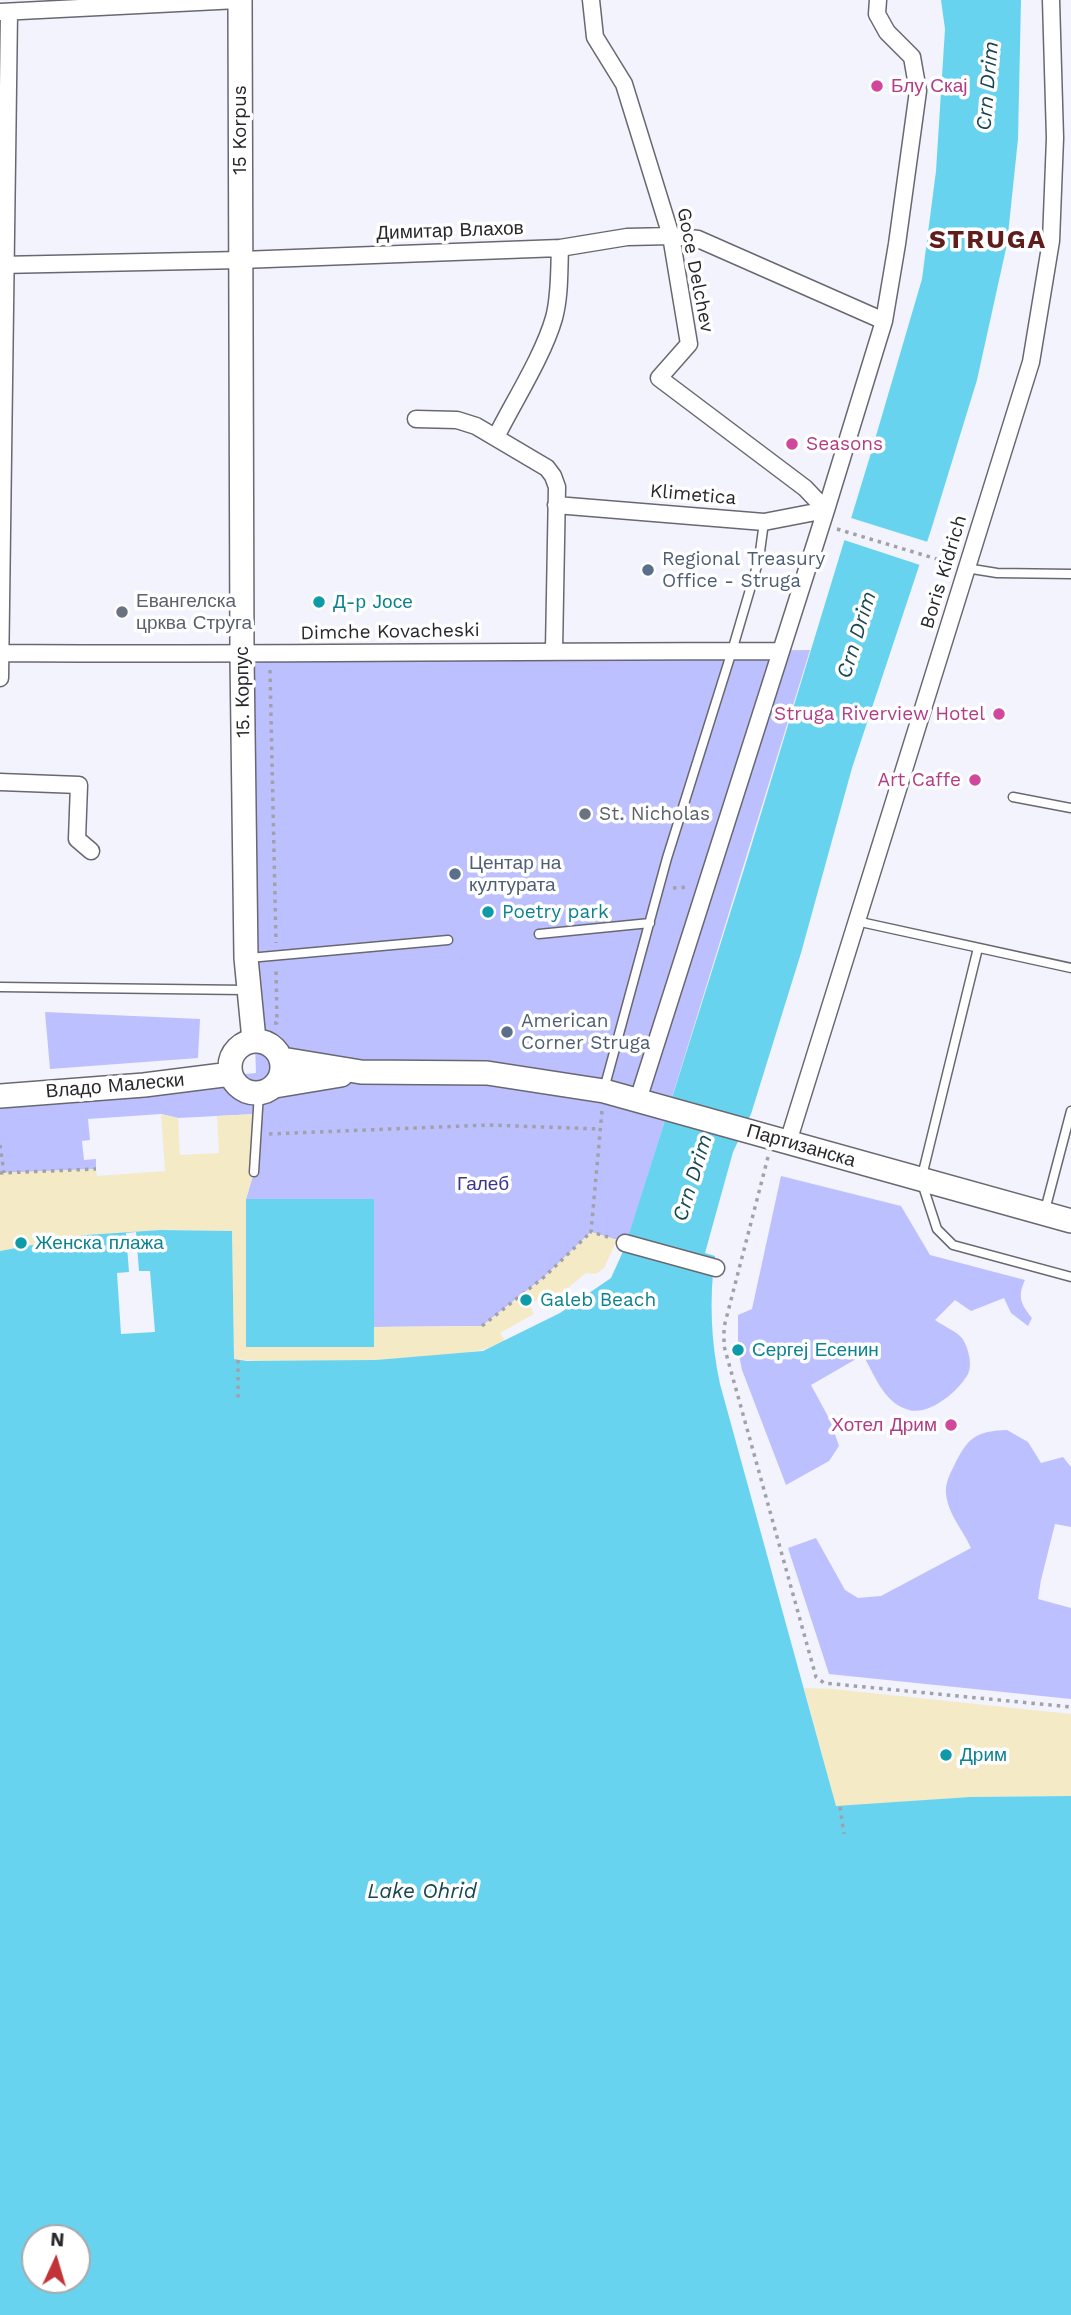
<!DOCTYPE html>
<meta charset="utf-8">
<style>
body{margin:0}
#map{position:relative;width:1071px;height:2315px;overflow:hidden;background:#f2f3fd;font-family:"Work Sans",sans-serif}
canvas{display:block}
.north{position:absolute;left:21px;top:2224px;width:70px;height:70px;box-sizing:border-box;background:#fff;border:2px solid #a9a9ab;border-radius:50%;rotate:4deg;font-size:19px;font-weight:700;line-height:28px;text-align:center;color:#28282c}
.north::after{content:'';display:block;margin:auto;width:24px;height:32px;background:#c23338;clip-path:polygon(50% 0,100% 100%,50% 72%,0 100%)}
</style>
<div id="map">
<canvas width="1071" height="2315"></canvas>
<div class="north">N</div>
</div>
<script>
const c = document.querySelector('canvas').getContext('2d');
c.lineJoin = 'round';
function fillPath(path, color) {
  c.fillStyle = color;
  c.fill(path, 'evenodd');
}
function stroke(path, color, width, dash) {
  c.strokeStyle = color;
  c.lineWidth = width;
  c.lineCap = dash ? 'butt' : 'round';
  c.setLineDash(dash || []);
  c.stroke(path);
}
function label(font, color, halo, rows, align = 'center') {
  c.font = font + ' "Work Sans",sans-serif';
  c.lineWidth = 7;
  c.setLineDash([]);
  c.textBaseline = 'middle';
  c.strokeStyle = halo;
  c.fillStyle = color;
  for (const [text, x, y, turn = 0] of rows) {
    c.save();
    c.translate(x, y);
    c.rotate((+turn || 0) * Math.PI / 180);
    c.textAlign = isNaN(turn) ? turn : align;
    if (halo) c.strokeText(text, 0, 0);
    c.fillText(text, 0, 0);
    c.restore();
  }
}
fillPath(new Path2D(`
 M 810,650 L 627,1243 L 591,1232 L 544,1277 L 482,1326 L 374,1327 L 374,1199 L 246,1199 L 254,1172 L 257,1114 L 178,1118 L 161,1114 L 88,1119 L 90,1140 L 82,1141 L 84,1160 L 96,1159 L 96,1169 L 0,1173 L 0,1096 L 256,1073 L 242,655 Z
 M 45,1012 L 200,1019 L 198,1058 L 50,1069 Z
 M 781,1176 L 901,1206 L 930,1255 L 1025,1280 C 1017,1297 1021,1304 1032,1318 L 1028,1326 L 1011,1313 L 1004,1298 L 971,1311 L 955,1300 L 935,1320 C 943,1326 956,1331 962,1338 C 968,1347 973,1364 968,1374 C 958,1392 927,1418 906,1409 C 883,1401 874,1374 863,1355 L 811,1385 L 830,1420 L 839,1446 L 829,1461 L 786,1485 L 742,1370 L 738,1350 L 738,1315 L 752,1309 Z
 M 1007,1430 L 1028,1442 L 1041,1463 L 1063,1457 L 1071,1467 L 1071,1527 L 1055,1524 L 1041,1580 L 1038,1599 L 1071,1608 L 1071,1699 L 829,1674 L 788,1548 L 816,1538 L 845,1590 L 858,1598 L 881,1596 L 971,1548 C 963,1530 948,1514 946,1494 C 945,1485 949,1475 953,1468 C 967,1439 974,1431 1007,1430 Z`), '#bdc0fe');
fillPath(new Path2D(`
 M 161,1114 L 178,1118 L 180,1155 L 219,1153 L 217,1116 L 257,1114 L 254,1172 L 246,1199 L 246,1347 L 374,1346 L 374,1327 L 482,1326 L 544,1277 L 591,1232 L 617,1240 L 604,1268 L 596,1274 L 586,1273 L 549,1304 L 543,1296 L 530,1305 L 534,1314 L 500,1333 L 506,1342 C 472,1356 442,1355 406,1358 C 349,1362 291,1365 234,1359 L 232,1231 L 160,1230 L 86,1235 L 0,1251 L 0,1173 L 96,1169 L 97,1176 L 165,1171 Z
 M 804,1688 L 833,1689 L 1071,1714 L 1071,1796 L 970,1797 L 836,1807 Z`), '#f4eac5');
fillPath(new Path2D(`
 M 941,0 L 1021,0 L 1018,139 L 1007,244 L 977,380 L 931,530 L 852,768 L 801,953 L 751,1114 L 733,1152 L 705,1253 L 715,1256 C 709,1299 711,1342 720,1384 L 836,1806 L 970,1797 L 1071,1796 L 1071,2315 L 0,2315 L 0,1251 L 86,1235 L 160,1230 L 232,1231 L 234,1359 L 247,1361 L 376,1360 L 483,1351 L 560,1313 L 611,1278 L 625,1247 L 745,866 L 871,453 L 922,279 L 936,171 L 945,29 ZM 35,2238 L 77,2238 L 77,2280 L 35,2280 Z
 M 246,1199 L 374,1199 L 374,1347 L 246,1347 Z`), '#67d3ef');
fillPath(new Path2D(`
 M 848,517 L 931,543 L 923,566 L 841,539 Z
 M 136,1232 L 139,1271 L 150,1271 L 155,1332 L 121,1334 L 117,1273 L 129,1272 L 126,1233 Z`), '#f2f3fd');
const lane = new Path2D(`
 M 966,568 L 997,573 L 1071,574
 M 1013,797 L 1071,808
 M 856,921 L 1071,968
 M 539,934 L 650,923
 M 978,948 L 921,1180 L 937,1229 L 953,1245 L 1071,1277
 M 249,958 L 448,940
 M 0,987 L 246,990
 M 604,1089 L 667,858 L 732,651 L 759,559 L 764,522
 M 254,1172 L 259,1093
 M 1045,1210 L 1071,1111`);
const street = new Path2D(`
 M 591,0 L 595,37 L 624,84 L 671,236 L 689,344 L 659,378 L 805,488 L 826,510
 M 0,12 L 238,0
 M 0,265 L 241,260 L 560,248 L 627,237 L 671,236 L 698,239 L 884,321
 M 416,419 L 457,420 L 476,426 L 547,468 L 553,476 L 557,487 L 554,650
 M 496,437 C 514,401 543,356 554,318 C 560,296 559,271 560,248
 M 556,505 L 764,522 L 826,510
 M 0,653 C 260,655 520,651 780,651
 M 0,678 L 9,12
 M 0,782 L 79,785 L 77,839 L 91,851
 M 638,1100 L 826,510 L 884,321 L 897,244 L 918,91 L 912,57 L 887,32 L 877,14 L 878,0
 M 788,1142 L 1031,362 L 1051,241 L 1055,138 L 1051,0
 M 625,1243 L 716,1268`);
const secondary = new Path2D(`
 M 240,0 L 242,655 L 246,958 L 254,1040
 M230 1067a26 26 0 1 1 52 0a26 26 0 1 1-52 0Z
 M 282,1059 L 361,1072 L 487,1073 L 604,1091 L 1071,1221
 M 275,1086 L 341,1075
 M 0,1096 L 144,1085 L 231,1074`);
stroke(lane, '#686871', 11);
stroke(street, '#686871', 19);
stroke(secondary, '#686871', 26);
stroke(new Path2D(`
 M 837,529 L 950,563
 M 270,670 L 276,943
 M 673,888 L 690,887
 M 274,1023 L 277,1023 L 276,968
 M 602,1111 L 591,1232 L 608,1237
 M 269,1134 L 488,1125 L 600,1129
 M 0,1145 L 4,1173
 M 768,1157 L 724,1327 L 724,1346 L 816,1677 L 824,1683 L 1071,1707
 M 0,1173 L 96,1169
 M 482,1326 L 544,1277 L 591,1232
 M 238,1360 L 238,1398
 M 840,1807 L 844,1834`), '#a1a2a9', 3.5, [3.5, 5]);
stroke(lane, '#fff', 8);
stroke(street, '#fff', 16);
stroke(secondary, '#fff', 23);
for (const [x, y, r, color] of [
 [877,86,7,"#d1479c"],
 [792,444,7,"#d1479c"],
 [648,570,7,"#5c6f8a"],
 [319,602,7,"#0f9aa8"],
 [122,612,7,"#6b7280"],
 [999,714,7,"#d1479c"],
 [975,780,7,"#d1479c"],
 [585,814,7,"#6b7280"],
 [455,874,7,"#5c6f8a"],
 [488,912,7,"#0f9aa8"],
 [507,1032,7,"#5c6f8a"],
 [21,1243,7,"#0f9aa8"],
 [526,1300,7,"#0f9aa8"],
 [738,1350,7,"#0f9aa8"],
 [951,1425,7,"#d1479c"],
 [946,1755,7,"#0f9aa8"]
]) {
  const dot = new Path2D();
  dot.arc(x, y, r, 0, 2 * Math.PI);
  c.fillStyle = color;
  c.fill(dot);
  stroke(dot, '#fff', 2.5);
}
label('19px', '#b23c85', '#fff', [
 ["Блу Скај",891,86,"left"],
 ["Seasons",806,444,"left"],
 ["Struga Riverview Hotel",985,714],
 ["Art Caffe",961,780],
 ["Хотел Дрим",937,1425]
], 'right');
label('19px', '#28282c', '#fff', [
 ["15 Korpus",240,130,-90],
 ["Димитар Влахов",450,231,-2],
 ["Goce Delchev",695,270,79],
 ["Klimetica",693,495,5],
 ["Boris Kidrich",944,572,-73],
 ["Dimche Kovacheski",390,632,-1],
 ["15. Корпус",243,692,-91],
 ["Владо Малески",115,1086,-5],
 ["Партизанска",801,1146,16]
]);
label('19px', '#4e5e75', '#fff', [
 ["Regional Treasury",662,559],
 ["Office - Struga",662,581],
 ["Центар на",469,863],
 ["културата",469,885],
 ["American",521,1021],
 ["Corner Struga",521,1043]
], 'left');
label('19px', '#5b616d', '#fff', [
 ["Евангелска",136,601],
 ["црква Струга",136,623],
 ["St. Nicholas",599,814]
], 'left');
label('19px', '#0d838f', '#fff', [
 ["Д-р Јосе",333,602],
 ["Poetry park",502,912],
 ["Женска плажа",35,1243],
 ["Galeb Beach",540,1300],
 ["Сергеј Есенин",752,1350],
 ["Дрим",960,1755]
], 'left');
label('19px', '#3c3489', '#fff', [
 ["Галеб",483,1184]
]);
label('italic 21px', '#174754', '#fff', [
 ["Crn Drim",988,86,-85],
 ["Crn Drim",857,635,-73],
 ["Crn Drim",693,1178,-73],
 ["Lake Ohrid",422,1892]
]);
c.letterSpacing = '2px';
label('bold 26px', '#611c1c', '#fff', [
 ["STRUGA",988,240]
]);
c.letterSpacing = '0px';
</script>
